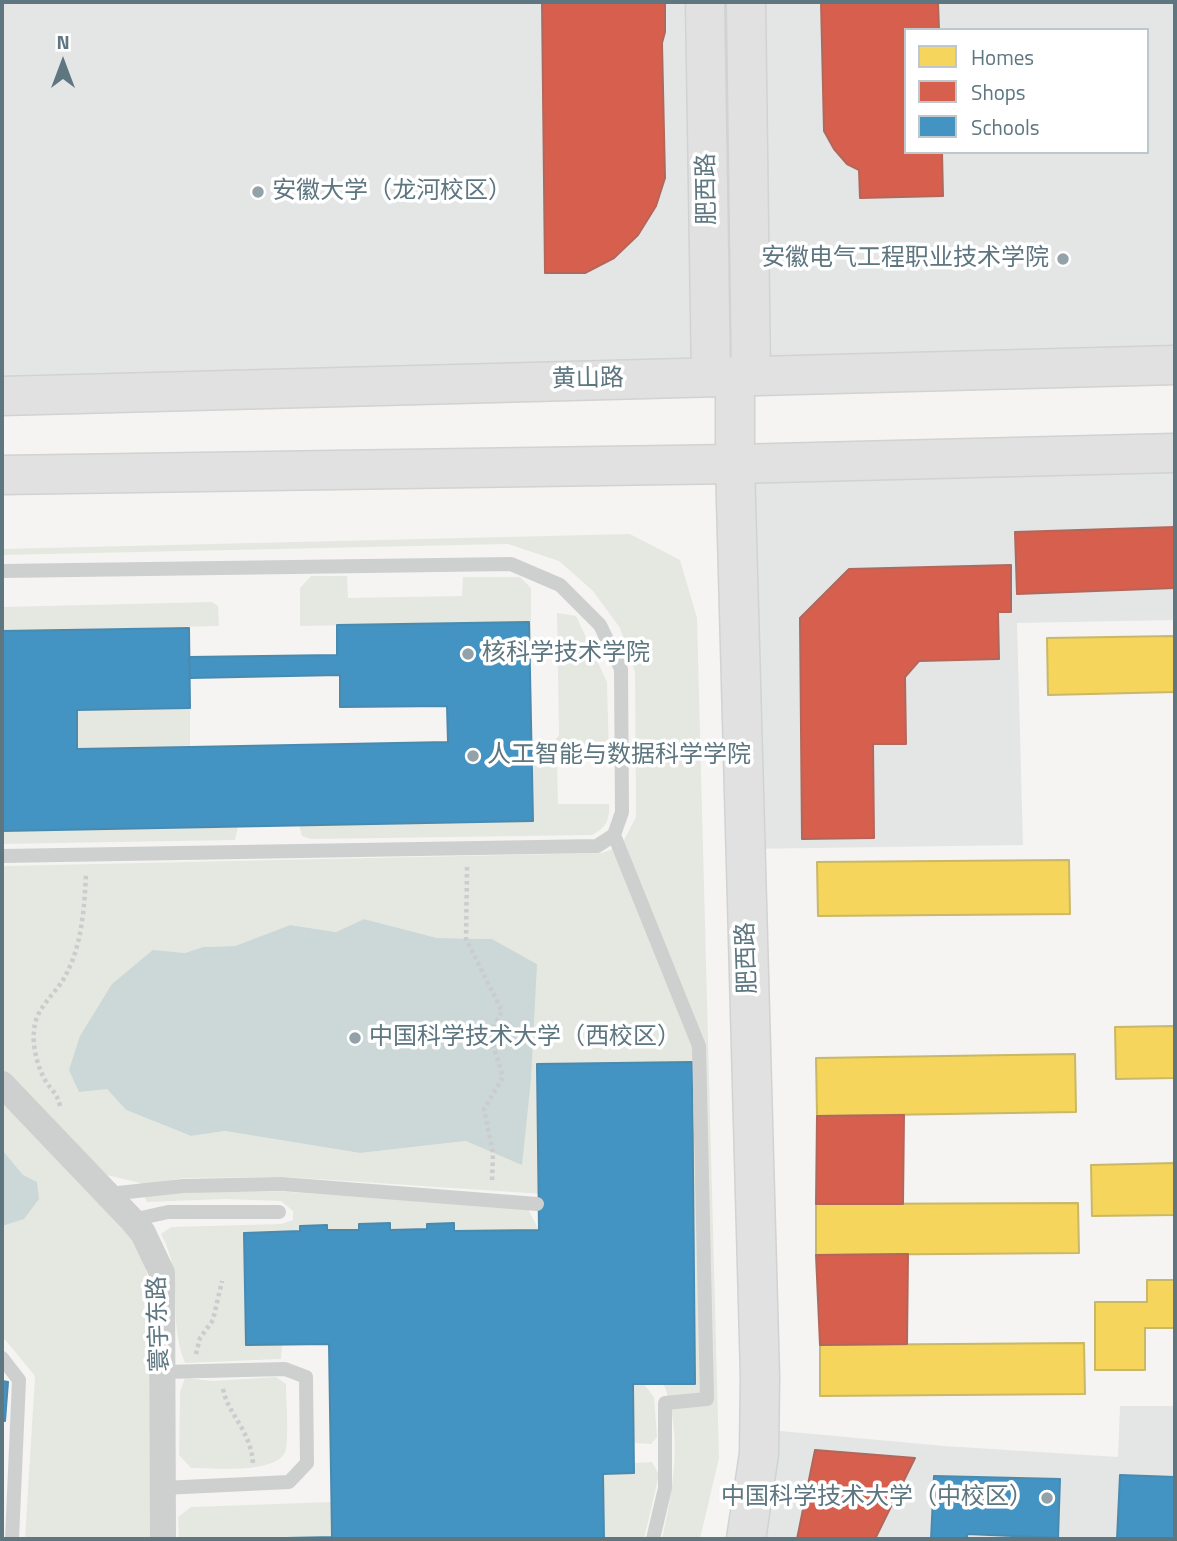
<!DOCTYPE html>
<meta charset="utf-8">
<style>
body{margin:0}
#map{position:relative;width:1177px;height:1541px;overflow:hidden;background:#f5f4f2;font-family:"Titillium Web",sans-serif}
canvas{display:block}
.frame{position:absolute;inset:0;border:4px solid #5d7680;pointer-events:none}
.legend{position:absolute;left:904px;top:28px;width:245px;height:126px;box-sizing:border-box;background:#fff;border:2px solid #bec8cc;margin:0;padding:9px 12px;list-style:none;font-size:21px;color:#5d7680}
.legend li{display:flex;align-items:center;gap:14px;height:35px}
.legend b{width:35px;border:2px solid #bec8cc}
.north{position:absolute;left:28px;top:28px;width:70px;height:70px;-webkit-text-stroke:5px #fff;paint-order:stroke;rotate:0deg;font-size:19px;font-weight:700;line-height:28px;text-align:center;color:#5d7680}
.north::after{content:'';display:block;margin:auto;width:24px;height:32px;background:#5d7680;clip-path:polygon(50% 0,100% 100%,50% 72%,0 100%)}
</style>
<div id="map">
<canvas width="1177" height="1541"></canvas>
<div class="frame"></div>
<ul class="legend">
<li><b style="height:19px;background:#f6d55c"></b>Homes</li>
<li><b style="height:19px;background:#d6604d"></b>Shops</li>
<li><b style="height:19px;background:#4393c3"></b>Schools</li>
</ul>
<div class="north">N</div>
</div>
<script>
const c = document.querySelector('canvas').getContext('2d');
c.lineJoin = 'round';
function fillPath(path, color) {
  c.fillStyle = color;
  c.fill(path, 'evenodd');
}
function stroke(path, color, width, dash) {
  c.strokeStyle = color;
  c.lineWidth = width;
  c.lineCap = dash ? 'butt' : 'round';
  c.setLineDash(dash || []);
  c.stroke(path);
}
function label(font, color, halo, rows, align = 'center') {
  c.font = font + ' "Titillium Web","Noto Sans SC",sans-serif';
  c.lineWidth = 7;
  c.setLineDash([]);
  c.textBaseline = 'middle';
  c.strokeStyle = halo;
  c.fillStyle = color;
  for (const [text, x, y, turn = 0] of rows) {
    c.save();
    c.translate(x, y);
    c.rotate((+turn || 0) * Math.PI / 180);
    c.textAlign = isNaN(turn) ? turn : align;
    if (halo) c.strokeText(text, 0, 0);
    c.fillText(text, 0, 0);
    c.restore();
  }
}
fillPath(new Path2D(`
 M 2,2 L 705,2 L 711,377 L 2,394 Z
 M 746,2 L 1175,2 L 1175,365 L 751,375 ZM 906,30 L 1147,30 L 1147,152 L 906,152 Z
 M 1175,453 L 1175,620 L 1017,623 L 1023,845 L 745,849 L 735,464 Z
 M 1120,1406 L 1175,1406 L 1175,1539 L 746,1539 L 759,1429 L 944,1446 L 1118,1457 Z`), '#e4e6e5');
fillPath(new Path2D(`
 M 630,534 L 680,560 L 697,618 L 719,1458 L 700,1539 L 662,1539 C 673,1490 682,1440 666,1390 L 590,1228 L 543,1194 L 286,1177 L 184,1178 L 144,1184 L 107,1175 L 2,1069 L 2,866 L 602,853 L 621,846 L 636,817 L 635,672 L 620,628 L 593,591 L 559,561 L 508,544 L 2,555 L 2,549 ZM 364,919 L 437,938 L 492,939 L 537,964 L 466,1141 L 360,1153 L 225,1131 L 191,1136 L 126,1110 L 107,1089 L 153,951 L 185,953 L 203,947 L 235,946 L 290,925 L 336,932 Z
 M 311,576 L 347,576 L 348,598 L 462,596 L 463,577 L 520,577 L 531,588 L 531,720 L 529,622 L 300,626 L 300,588 Z
 M 212,602 L 218,606 L 219,626 L 2,631 L 2,607 Z
 M 557,613 L 576,616 L 607,682 L 609,757 L 557,758 L 558,804 L 609,804 C 610,820 606,828 592,835 L 311,839 L 302,836 L 299,825 L 532,821 L 531,760 L 548,751 L 559,735 Z
 M 190,708 L 190,747 L 77,749 L 77,710 Z
 M 238,827 L 235,840 L 2,844 L 2,831 Z
 M 2,1103 L 129,1234 L 142,1256 L 151,1288 L 152,1539 L 25,1539 L 35,1376 L 2,1336 Z
 M 202,1191 L 290,1192 L 528,1209 L 539,1230 L 454,1231 L 454,1223 L 428,1224 L 427,1229 L 390,1230 L 389,1223 L 360,1224 L 359,1230 L 327,1230 L 327,1225 L 301,1226 L 300,1231 L 244,1233 L 246,1345 L 282,1345 L 281,1359 L 185,1363 C 166,1316 186,1280 161,1234 L 171,1227 L 281,1224 L 293,1220 L 293,1211 L 281,1201 L 225,1199 L 147,1202 L 144,1196 Z
 M 276,1377 L 286,1384 C 286,1404 289,1429 286,1449 C 281,1475 212,1468 191,1468 L 179,1455 L 180,1392 L 185,1378 L 213,1381 Z
 M 643,1383 L 654,1397 L 657,1437 L 651,1444 L 634,1443 L 633,1384 Z
 M 652,1462 L 659,1475 L 644,1539 L 604,1539 L 603,1474 L 634,1473 L 634,1463 Z
 M 331,1502 L 332,1537 L 179,1539 L 178,1517 L 191,1507 Z`), '#e5e8e0');
fillPath(new Path2D(`
 M 364,919 L 437,938 L 492,939 L 537,964 L 531,1079 L 522,1165 L 466,1141 L 360,1153 L 225,1131 L 191,1136 L 126,1110 L 107,1089 L 79,1092 L 69,1070 L 80,1036 L 112,984 L 153,950 L 185,953 L 203,947 L 235,946 L 290,925 L 336,932 Z
 M 2,1150 L 23,1175 L 37,1182 L 39,1199 L 24,1219 L 2,1226 Z`), '#ccd7d7');
const homes = new Path2D(`
 M 1175,636 L 1175,692 L 1048,695 L 1047,638 Z
 M 1069,860 L 1070,914 L 818,916 L 817,862 Z
 M 1175,1026 L 1175,1078 L 1116,1079 L 1115,1027 Z
 M 1075,1054 L 1076,1112 L 817,1116 L 816,1058 Z
 M 1175,1163 L 1175,1215 L 1092,1216 L 1091,1165 Z
 M 1078,1203 L 1079,1253 L 816,1255 L 816,1204 Z
 M 1147,1280 L 1175,1280 L 1175,1328 L 1145,1328 L 1145,1370 L 1095,1370 L 1095,1302 L 1147,1302 Z
 M 1084,1343 L 1085,1394 L 820,1396 L 820,1345 Z`);
fillPath(homes, '#f6d55c');
stroke(homes, '#c8b867', 2);
const shops = new Path2D(`
 M 542,2 L 665,2 L 665,32 L 662,43 L 665,178 L 656,206 L 638,235 L 614,258 L 585,273 L 545,273 Z
 M 821,2 L 938,2 L 939,30 L 906,30 L 906,152 L 942,152 L 943,196 L 860,198 L 859,170 L 847,164 L 834,149 L 824,131 Z
 M 1175,527 L 1175,588 L 1017,594 L 1015,532 Z
 M 1011,565 L 1011,612 L 998,612 L 999,659 L 919,661 L 905,677 L 906,744 L 873,744 L 874,838 L 802,839 L 800,618 L 849,569 Z
 M 904,1115 L 903,1204 L 816,1204 L 817,1116 Z
 M 908,1254 L 907,1344 L 820,1345 L 816,1255 Z
 M 815,1450 L 915,1458 L 875,1539 L 797,1539 Z`);
fillPath(shops, '#d6604d');
stroke(shops, '#b2675c', 2);
const schools = new Path2D(`
 M 529,622 L 533,821 L 2,831 L 2,631 L 189,628 L 190,708 L 77,710 L 77,749 L 190,747 L 448,742 L 447,706 L 340,707 L 340,675 L 190,678 L 189,657 L 337,655 L 337,625 Z
 M 692,1062 L 695,1384 L 633,1384 L 634,1473 L 603,1474 L 604,1539 L 240,1539 L 332,1537 L 329,1344 L 246,1345 L 244,1233 L 300,1231 L 300,1226 L 327,1225 L 327,1230 L 359,1230 L 359,1224 L 390,1223 L 390,1230 L 427,1229 L 427,1224 L 454,1223 L 454,1231 L 539,1230 L 537,1064 Z
 M 2,1381 L 8,1382 L 5,1421 L 2,1420 Z
 M 1120,1475 L 1175,1477 L 1175,1539 L 1117,1539 Z
 M 934,1476 L 1060,1479 L 1058,1538 L 967,1534 L 967,1539 L 931,1539 Z`);
fillPath(schools, '#4393c3');
stroke(schools, '#4b8aaf', 2);
const secondary = new Path2D(`
 M 705,2 L 711,377
 M 746,2 L 751,375
 M 735,376 L 735,464 L 760,1377 L 759,1454 L 746,1539`);
const primary = new Path2D(`
 M 2,396 L 1175,365
 M 2,475 L 735,464 L 1175,453`);
stroke(secondary, '#d1d2d2', 41);
stroke(primary, '#d1d2d1', 41);
stroke(new Path2D(`
 M 467,867 L 466,939 L 502,1011 L 490,1034 L 503,1077 L 484,1109 L 493,1153 L 492,1182
 M 60,1106 C 58,1095 53,1092 47,1083 C 38,1070 32,1046 34,1031 C 35,1009 53,996 63,980 C 82,948 84,910 86,875
 M 196,1354 L 200,1338 L 213,1320 L 222,1281
 M 223,1389 C 228,1415 251,1430 253,1464`), '#cacccd', 4.5, [3.5, 3.5]);
stroke(new Path2D(`
 M 2,571 L 511,564 L 560,585 L 600,625 L 621,669 L 622,812 L 614,835 L 597,846 L 2,856
 M 614,835 L 699,1046 L 707,1399 L 665,1403 L 665,1488 L 653,1539
 M 109,1194 L 183,1186 L 282,1184 L 537,1204
 M 132,1220 L 168,1212 L 279,1212
 M 2,1358 L 19,1380 L 12,1539
 M 163,1372 L 285,1369 L 306,1377 L 307,1463 L 289,1482 L 163,1488`), '#cecfcf', 14);
stroke(new Path2D(`
 M 2,1084 L 132,1220 L 143,1233 L 162,1273 L 163,1539`), '#cecfcf', 26);
stroke(secondary, '#e1e1e2', 38);
stroke(primary, '#e1e1e2', 38);
for (const [x, y, r, color] of [
 [258,192,7,"#92a2a8"],
 [1063,259,7,"#92a2a8"],
 [468,654,7,"#92a2a8"],
 [473,756,7,"#92a2a8"],
 [355,1038,7,"#92a2a8"],
 [1047,1498,7,"#92a2a8"]
]) {
  const dot = new Path2D();
  dot.arc(x, y, r, 0, 2 * Math.PI);
  c.fillStyle = color;
  c.fill(dot);
  stroke(dot, '#fff', 2.5);
}
label('24px', '#5d7680', '#fff', [
 ["肥西路",708,189,-91],
 ["黄山路",588,380,-1],
 ["肥西路",748,958,-92],
 ["寰宇东路",160,1324,-92]
]);
label('24px', '#5d7680', '#fff', [
 ["安徽大学（龙河校区）",272,192],
 ["安徽电气工程职业技术学院",1049,259,"right"],
 ["核科学技术学院",482,654],
 ["人工智能与数据科学学院",487,756],
 ["中国科学技术大学（西校区）",369,1038],
 ["中国科学技术大学（中校区）",1033,1498,"right"]
], 'left');
</script>
